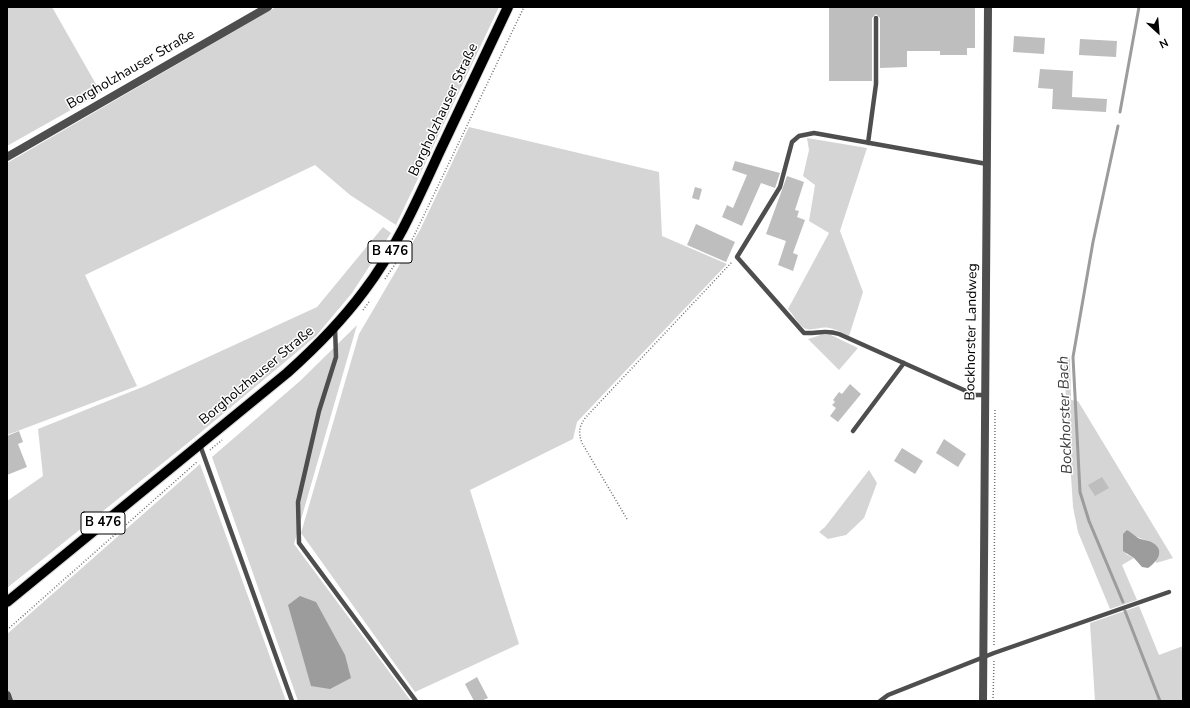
<!DOCTYPE html>
<meta charset="utf-8">
<style>
body{margin:0}
#map{position:relative;width:1190px;height:708px;overflow:hidden;background:#fff;font-family:"Nunito Sans",sans-serif}
canvas{display:block}
.frame{position:absolute;inset:0;border:8px solid #000;pointer-events:none}
.north{position:absolute;left:1138px;top:12px;width:40px;height:40px;-webkit-text-stroke:3px #fff;paint-order:stroke;rotate:154deg;font-size:11px;font-weight:700;line-height:16px;text-align:center;color:#000}
.north::after{content:'';display:block;margin:auto;width:14px;height:18px;background:#000;clip-path:polygon(50% 0,100% 100%,50% 72%,0 100%)}
</style>
<div id="map">
<canvas width="1190" height="708"></canvas>
<div class="frame"></div>
<div class="north">N</div>
</div>
<script>
const c = document.querySelector('canvas').getContext('2d');
c.lineJoin = 'round';
function fillPath(path, color) {
  c.fillStyle = color;
  c.fill(path, 'evenodd');
}
function stroke(path, color, width, dash) {
  c.strokeStyle = color;
  c.lineWidth = width;
  c.lineCap = dash ? 'butt' : 'round';
  c.setLineDash(dash || []);
  c.stroke(path);
}
function label(font, color, halo, rows, align = 'center') {
  c.font = font + ' "Nunito Sans",sans-serif';
  c.lineWidth = 3;
  c.setLineDash([]);
  c.textBaseline = 'middle';
  c.strokeStyle = halo;
  c.fillStyle = color;
  for (const [text, x, y, turn = 0] of rows) {
    c.save();
    c.translate(x, y);
    c.rotate((+turn || 0) * Math.PI / 180);
    c.textAlign = isNaN(turn) ? turn : align;
    if (halo) c.strokeText(text, 0, 0);
    c.fillText(text, 0, 0);
    c.restore();
  }
}
fillPath(new Path2D(`
 M 7,7 L 52,7 L 101,93 L 7,146 Z
 M 276,7 L 499,7 L 396,225 L 350,195 L 315,165 L 85,275 L 137,386 L 7,435 L 7,163 Z
 M 469,127 L 659,172 L 662,236 L 727,264 L 577,422 L 573,439 L 470,490 L 519,644 L 415,692 L 301,533 L 359,334 L 420,230 Z
 M 807,138 L 867,148 L 840,231 L 863,292 L 849,336 C 842,333 836,329 829,328 C 821,326 811,332 804,328 C 798,324 793,314 788,309 L 829,233 L 809,221 L 815,185 L 803,176 L 809,150 Z
 M 383,227 L 391,233 L 352,293 L 316,336 L 194,438 L 7,588 L 7,501 L 43,476 L 38,429 L 145,386 L 317,307 Z
 M 357,325 L 294,544 L 411,701 L 298,701 L 212,457 L 300,381 Z
 M 821,335 L 831,335 L 858,348 L 839,370 L 808,339 Z
 M 1068,357 L 1070,359 L 1071,400 L 1078,401 L 1173,558 L 1156,563 L 1153,543 L 1137,537 L 1127,530 L 1126,554 L 1134,558 L 1122,565 L 1137,600 L 1110,609 L 1078,532 L 1073,507 L 1064,366 Z
 M 200,464 L 286,701 L 7,701 L 7,634 Z
 M 869,470 L 877,483 L 864,518 L 846,535 L 828,539 L 819,532 L 825,527 Z
 M 1139,606 L 1159,655 L 1183,646 L 1183,701 L 1095,701 L 1090,623 Z`), '#d5d5d5');
fillPath(new Path2D(`
 M 1127,530 C 1131,532 1134,535 1138,538 C 1142,540 1149,540 1153,543 C 1166,551 1156,563 1148,568 L 1142,567 L 1134,558 L 1123,551 L 1123,534 Z
 M 300,596 L 316,602 L 345,655 L 351,678 L 330,689 L 311,686 L 288,605 Z`), '#9c9c9c');
stroke(new Path2D(`
 M 1120,112 L 1139,7
 M 1118,126 L 1093,242 L 1073,357 L 1080,492 L 1089,521 L 1123,602
 M 1125,611 L 1160,701`), '#9c9c9c', 3);
fillPath(new Path2D(`
 M 829,7 L 975,7 L 975,48 L 967,48 L 967,55 L 940,55 L 940,51 L 907,51 L 907,67 L 880,68 L 880,18 L 876,14 L 872,18 L 872,81 L 829,81 Z
 M 1014,36 L 1045,38 L 1044,54 L 1013,52 Z
 M 1080,39 L 1117,41 L 1116,57 L 1079,55 Z
 M 1040,69 L 1073,71 L 1072,97 L 1107,99 L 1106,112 L 1052,109 L 1053,89 L 1038,88 Z
 M 735,161 L 780,173 L 775,188 L 761,183 L 742,226 L 722,217 L 727,205 L 733,208 L 747,175 L 732,170 Z
 M 787,176 L 804,182 L 795,210 L 799,211 L 797,217 L 805,220 L 793,253 L 798,255 L 793,271 L 778,265 L 786,241 L 766,234 Z
 M 695,187 L 702,189 L 699,200 L 692,198 Z
 M 696,224 L 735,242 L 726,262 L 687,245 Z
 M 850,384 L 861,394 L 838,422 L 830,416 L 836,408 L 832,405 L 835,402 L 833,400 L 839,392 L 842,394 Z
 M 19,431 L 23,442 L 18,444 L 27,467 L 7,475 L 7,436 Z
 M 944,439 L 966,454 L 958,467 L 936,453 Z
 M 902,448 L 923,461 L 915,474 L 894,461 Z
 M 1102,477 L 1109,488 L 1095,496 L 1088,485 Z
 M 477,677 L 488,698 L 481,701 L 474,701 L 465,684 Z`), '#bebebe');
const primary = new Path2D(`
 M 7,602 L 287,373 C 315,348 341,322 364,291 C 396,249 417,201 439,153 C 462,104 485,56 508,7`);
stroke(primary, '#dbdbdb', 12);
stroke(new Path2D(`
 M 385,279 L 413,238 L 524,7
 M 363,310 L 369,302
 M 210,450 L 222,440
 M 627,519 L 582,443 C 578,432 579,426 586,417 L 732,262
 M 7,630 L 198,461
 M 994,645 L 995,409
 M 993,701 L 994,661`), '#707070', 1.5, [1, 2]);
stroke(new Path2D(`
 M 868,143 L 876,84 L 876,18
 M 335,327 L 336,357 L 319,411 L 298,502 L 299,543 L 416,701
 M 984,395 L 975,395 L 839,334 C 825,329 817,334 804,333 L 737,257 L 780,187 L 792,142 L 799,136 L 814,133 L 987,164
 M 853,431 L 904,363
 M 200,445 L 292,701
 M 880,701 L 888,695 L 994,653 L 1169,592`), '#4e4e4e', 4.5);
stroke(new Path2D(`
 M 7,157 L 268,7
 M 7,695 L 9,701
 M 983,701 L 988,7`), '#4e4e4e', 8);
stroke(primary, '#000', 10);
for (const [x, y, w] of [
 [390,252,44],
 [103,523,44]
]) {
  const box = new Path2D();
  box.roundRect(x - w / 2, y - 11, w, 22, 3);
  c.fillStyle = '#fff';
  c.fill(box);
  stroke(box, '#000', 1);
}
label('bold 13px', '#000', null, [
 ["B 476",390,252],
 ["B 476",103,523]
]);
label('14px', '#000', '#fff', [
 ["Borgholzhauser Straße",131,70,-30],
 ["Borgholzhauser Straße",444,110,-65],
 ["Bockhorster Landweg",972,332,-89],
 ["Borgholzhauser Straße",257,376,-40]
]);
label('italic 15px', '#3d3d3d', '#fff', [
 ["Bockhorster Bach",1066,415,-92]
]);
</script>
